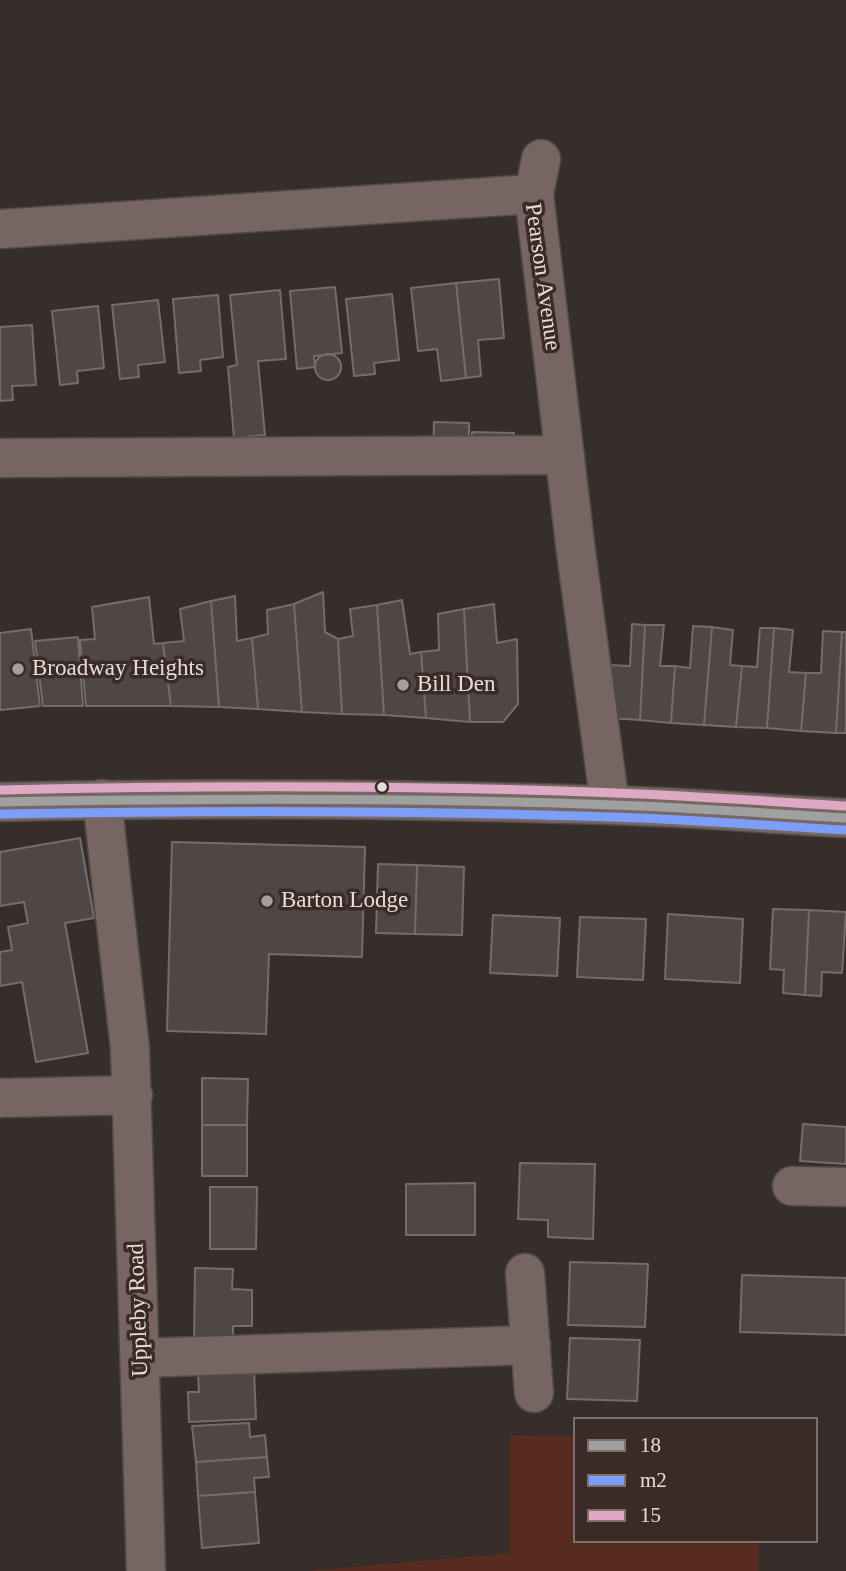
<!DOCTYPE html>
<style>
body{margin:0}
#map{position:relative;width:846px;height:1571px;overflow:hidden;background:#362e2b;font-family:Georgia,serif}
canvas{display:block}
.legend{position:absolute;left:573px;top:1417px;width:245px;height:126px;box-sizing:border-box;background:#3a2b27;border:2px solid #7f726e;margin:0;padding:9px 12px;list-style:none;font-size:21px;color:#e6dcd9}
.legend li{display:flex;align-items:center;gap:14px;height:35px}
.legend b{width:35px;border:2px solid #7f726e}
</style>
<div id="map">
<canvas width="846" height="1571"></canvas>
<ul class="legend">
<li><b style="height:9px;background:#a0a0a0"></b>18</li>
<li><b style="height:9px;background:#7c9ef8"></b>m2</li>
<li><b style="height:9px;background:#dea9c5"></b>15</li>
</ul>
</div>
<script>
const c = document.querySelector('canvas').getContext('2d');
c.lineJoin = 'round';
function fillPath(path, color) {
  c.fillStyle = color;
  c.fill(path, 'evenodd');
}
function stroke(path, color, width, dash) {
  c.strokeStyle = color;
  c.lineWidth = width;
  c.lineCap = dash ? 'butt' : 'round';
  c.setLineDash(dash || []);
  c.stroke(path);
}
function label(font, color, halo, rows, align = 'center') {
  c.font = font + ' Georgia,serif';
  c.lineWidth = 7;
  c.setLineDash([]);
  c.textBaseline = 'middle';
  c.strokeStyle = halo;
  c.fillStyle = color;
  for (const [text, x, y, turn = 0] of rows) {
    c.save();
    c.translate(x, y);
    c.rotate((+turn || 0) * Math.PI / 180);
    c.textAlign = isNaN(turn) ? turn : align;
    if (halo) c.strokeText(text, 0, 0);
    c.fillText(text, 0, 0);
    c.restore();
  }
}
fillPath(new Path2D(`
 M 510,1435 L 575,1436 L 575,1541 L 759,1541 L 759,1571 L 307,1571 L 510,1553 Z`), '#582b20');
const building = new Path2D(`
 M 499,279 L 504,338 L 478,340 L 481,376 L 466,378 L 456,283 Z
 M 456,283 L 466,378 L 441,381 L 437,349 L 418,351 L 411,288 Z
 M 335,287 L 342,353 L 314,356 L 315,367 L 297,369 L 290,291 Z
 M 280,290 L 286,359 L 258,361 L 265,435 L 234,438 L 228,367 L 237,365 L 230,295 Z
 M 392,294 L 399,360 L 374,363 L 375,374 L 354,376 L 346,299 Z
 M 218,295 L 223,357 L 200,360 L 201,371 L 179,373 L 173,299 Z
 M 158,300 L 165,362 L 138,365 L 139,377 L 120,379 L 112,305 Z
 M 98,306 L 104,368 L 77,371 L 78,383 L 60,385 L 52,311 Z
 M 32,325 L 36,385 L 12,386 L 13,400 L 0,401 L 0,327 Z
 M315 367a13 13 0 1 1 26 0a13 13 0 1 1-26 0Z
 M 434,422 L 469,423 L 469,455 L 433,454 Z
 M 472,432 L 514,433 L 513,453 L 472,451 Z
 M 323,592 L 325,632 L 338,639 L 342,714 L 302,712 L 294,604 Z
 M 235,596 L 237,641 L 252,638 L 258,709 L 219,707 L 211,601 Z
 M 149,597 L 154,644 L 163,643 L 171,706 L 86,706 L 80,640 L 95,639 L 92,607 Z
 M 402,600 L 410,654 L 421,652 L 426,718 L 384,715 L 377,605 Z
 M 211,601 L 219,707 L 171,706 L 163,643 L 184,641 L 180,609 Z
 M 294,604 L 302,712 L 258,709 L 252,638 L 268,634 L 267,610 Z
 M 494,604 L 497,643 L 517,639 L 518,704 L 503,722 L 470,722 L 464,609 Z
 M 377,605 L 384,715 L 342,714 L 338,639 L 353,636 L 350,609 Z
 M 464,609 L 470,722 L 426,718 L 421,652 L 439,650 L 438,614 Z
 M 632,624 L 645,625 L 640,720 L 609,718 L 610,665 L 630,666 Z
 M 645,625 L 664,625 L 660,666 L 675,666 L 671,723 L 640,720 Z
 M 693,626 L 712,627 L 704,725 L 671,723 L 675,666 L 690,668 Z
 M 712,627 L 733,630 L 730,665 L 742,666 L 736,727 L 704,725 Z
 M 760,628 L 774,628 L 767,728 L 736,727 L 742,666 L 757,667 Z
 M 774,628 L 793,630 L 789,672 L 806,673 L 801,731 L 767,728 Z
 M 31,629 L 40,706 L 0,710 L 0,633 Z
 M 823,631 L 842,632 L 836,733 L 801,731 L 806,673 L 821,673 Z
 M 842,632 L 846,632 L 846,733 L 836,733 Z
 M 78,637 L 83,706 L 43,706 L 35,641 Z
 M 80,838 L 94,918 L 65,923 L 88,1053 L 36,1062 L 22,982 L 0,986 L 0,952 L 12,950 L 8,927 L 28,923 L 24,902 L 0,906 L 0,852 Z
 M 172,842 L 365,847 L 362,957 L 269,954 L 266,1034 L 167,1031 Z
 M 378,864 L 417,865 L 415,934 L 376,933 Z
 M 417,865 L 464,867 L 462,935 L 415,934 Z
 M 773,909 L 809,910 L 805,995 L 783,993 L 784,970 L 770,969 Z
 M 809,910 L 846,912 L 842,973 L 822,972 L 821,996 L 805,995 Z
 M 668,914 L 743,919 L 740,983 L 665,979 Z
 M 493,915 L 560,918 L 557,976 L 490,973 Z
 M 580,917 L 646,919 L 643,980 L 577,977 Z
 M 202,1078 L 248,1079 L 247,1125 L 202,1125 Z
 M 803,1124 L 846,1127 L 846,1164 L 800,1161 Z
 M 202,1125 L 247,1125 L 247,1176 L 202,1176 Z
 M 520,1163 L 595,1164 L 593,1239 L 548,1237 L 548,1220 L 518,1219 Z
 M 475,1183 L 475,1235 L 406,1235 L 406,1184 Z
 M 210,1187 L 257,1187 L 256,1249 L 210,1249 Z
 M 570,1262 L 648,1264 L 645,1327 L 568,1325 Z
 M 195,1268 L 233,1269 L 232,1289 L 252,1290 L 252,1326 L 233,1326 L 233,1344 L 194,1343 Z
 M 742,1275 L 846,1278 L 846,1335 L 740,1332 Z
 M 570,1338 L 640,1340 L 637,1401 L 567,1399 Z
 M 254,1370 L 256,1419 L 189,1422 L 188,1392 L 199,1392 L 198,1373 Z
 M 249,1423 L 250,1437 L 265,1435 L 267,1457 L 196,1462 L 192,1426 Z
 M 267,1457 L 269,1477 L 254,1478 L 255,1492 L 198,1496 L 196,1462 Z
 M 255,1492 L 259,1543 L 202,1548 L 198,1496 Z`);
fillPath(building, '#4e4745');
stroke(building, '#746d6a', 2);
const minor = new Path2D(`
 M 534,194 L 541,159
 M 0,229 L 534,194 L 576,552 L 610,805
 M 0,458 L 565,455
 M 102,799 L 130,1049 L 146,1571
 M 0,1098 L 133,1095
 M 792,1186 L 846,1187
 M 525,1273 L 534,1393
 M 141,1358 L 531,1345`);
const major = new Path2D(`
 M 0,802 C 203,797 406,799 608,805 C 688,807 767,814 846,818`);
stroke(minor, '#514b48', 41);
stroke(major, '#514b48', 41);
stroke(minor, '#776561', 38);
stroke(major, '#766762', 38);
stroke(new Path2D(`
 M 0,802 C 213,798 427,797 640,806 C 709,809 777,814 846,818`), '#a0a0a0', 9);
stroke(new Path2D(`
 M 0,814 C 213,810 427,810 640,818 C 708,821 777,826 845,830`), '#7c9ef8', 9);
stroke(new Path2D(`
 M 0,790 C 213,785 427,785 640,794 C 709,797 777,802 846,806`), '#dea9c5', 9);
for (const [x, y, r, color] of [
 [18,669,7,"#a89f9c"],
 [403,685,7,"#a89f9c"],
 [382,787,6,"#e6dcd9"],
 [267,901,7,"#a89f9c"]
]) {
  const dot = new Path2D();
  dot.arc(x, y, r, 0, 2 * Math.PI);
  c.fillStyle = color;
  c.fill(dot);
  stroke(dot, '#3a2b27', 2.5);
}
label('23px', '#e6dcd9', '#3a2b27', [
 ["Pearson Avenue",542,277,82],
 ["Uppleby Road",139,1310,-92]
]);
label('23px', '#e6dcd9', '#3a2b27', [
 ["Broadway Heights",32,669],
 ["Bill Den",417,685],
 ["Barton Lodge",281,901]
], 'left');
</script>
